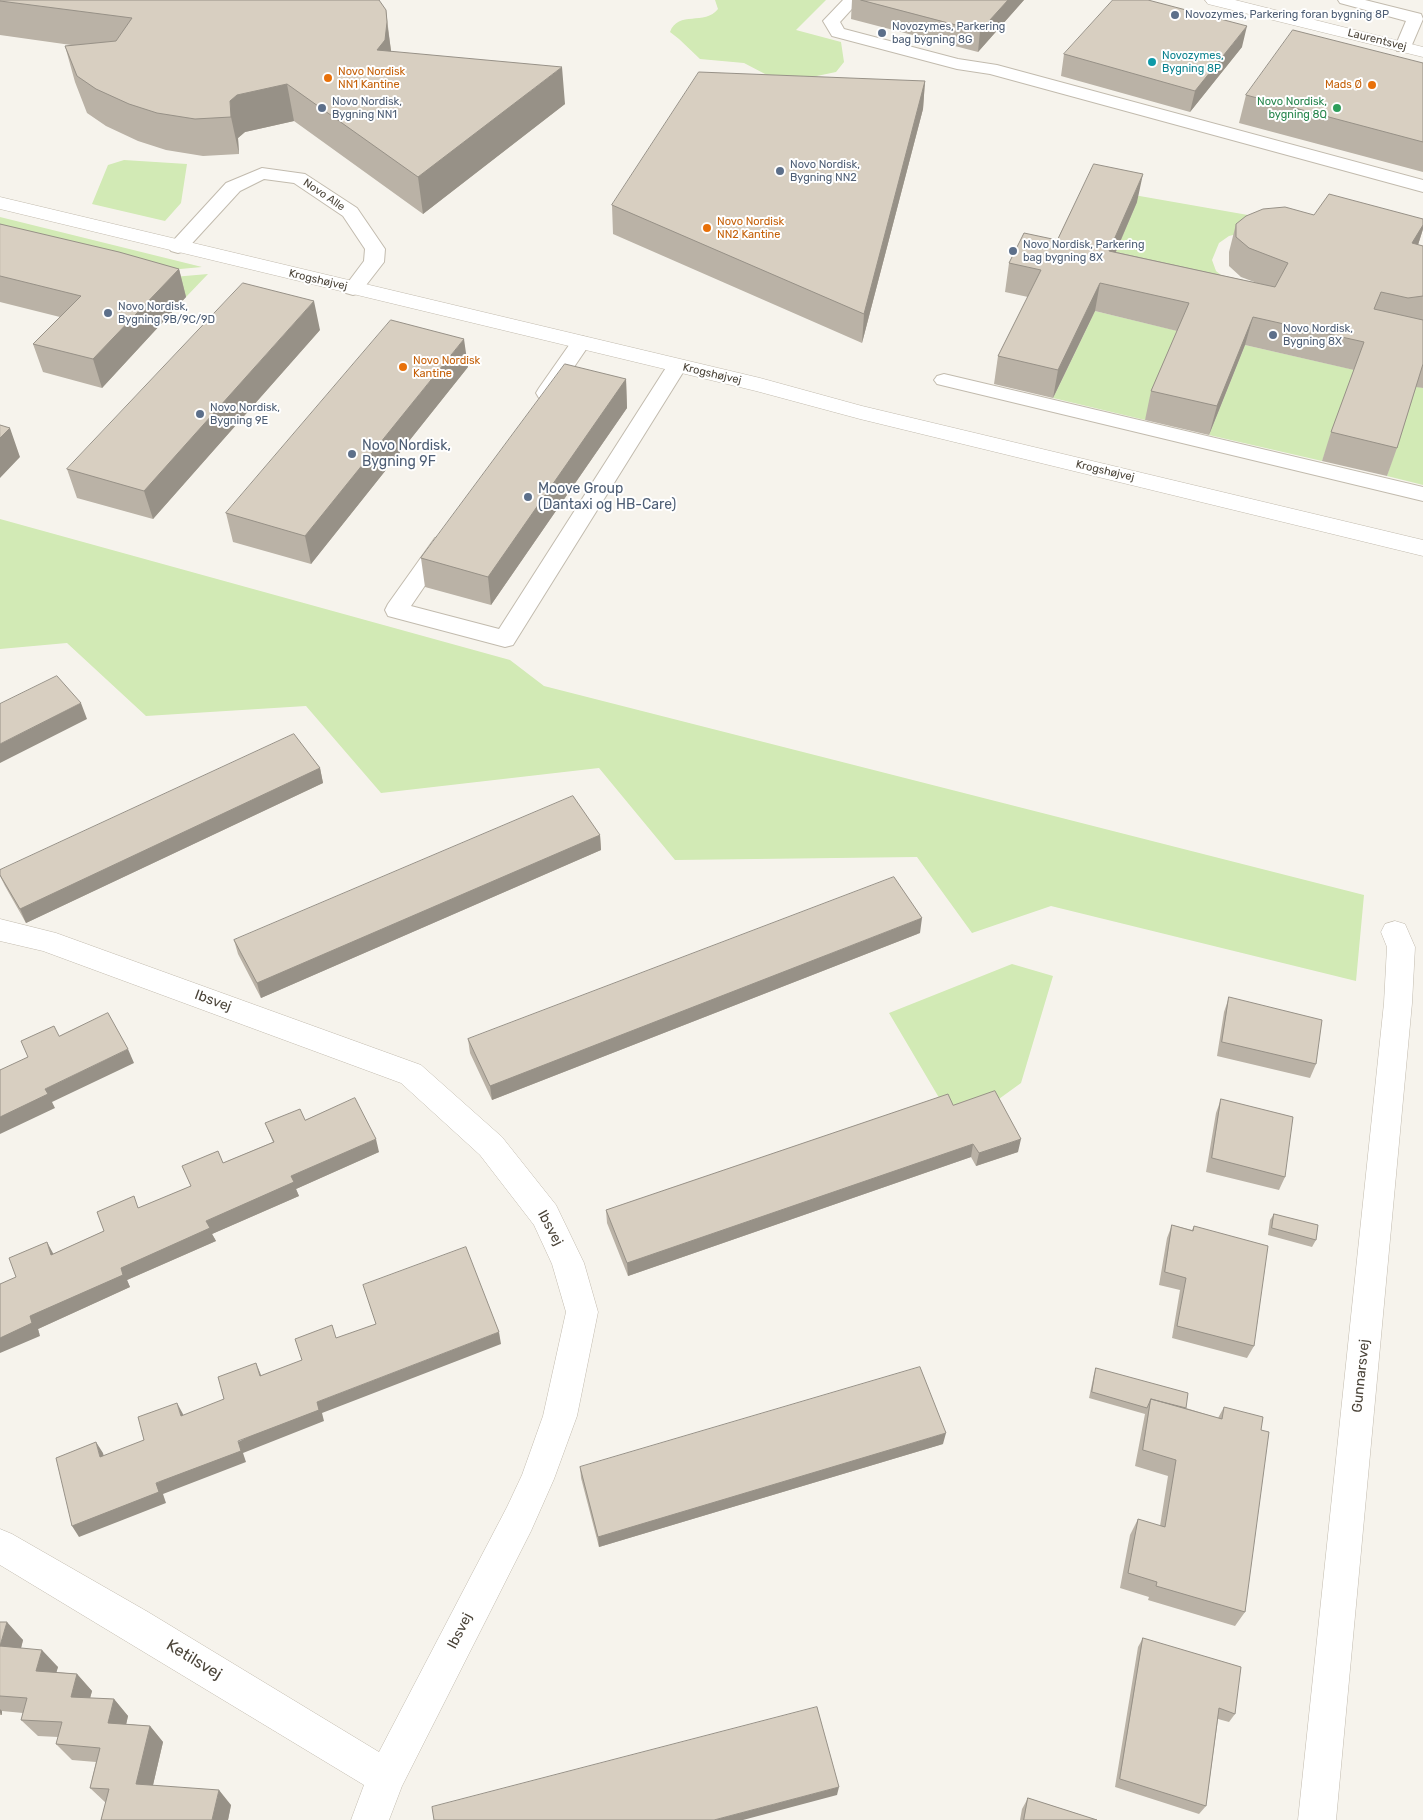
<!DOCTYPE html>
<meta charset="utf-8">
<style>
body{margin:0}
canvas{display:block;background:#f6f3ec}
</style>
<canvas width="1423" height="1820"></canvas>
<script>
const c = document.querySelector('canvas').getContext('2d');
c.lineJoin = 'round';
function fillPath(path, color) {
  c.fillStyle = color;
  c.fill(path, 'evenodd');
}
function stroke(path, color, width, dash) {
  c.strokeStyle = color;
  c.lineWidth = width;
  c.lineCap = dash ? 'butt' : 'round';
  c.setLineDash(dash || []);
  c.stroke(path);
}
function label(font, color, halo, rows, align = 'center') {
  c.font = font + ' Rubik,sans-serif';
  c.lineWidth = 4;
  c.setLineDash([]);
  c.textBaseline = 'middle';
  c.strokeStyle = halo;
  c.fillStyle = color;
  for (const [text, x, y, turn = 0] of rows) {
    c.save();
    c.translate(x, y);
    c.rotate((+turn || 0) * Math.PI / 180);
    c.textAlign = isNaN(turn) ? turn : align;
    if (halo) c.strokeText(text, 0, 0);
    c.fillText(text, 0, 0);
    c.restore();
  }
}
fillPath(new Path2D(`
 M 715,0 L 826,0 L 796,30 L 841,42 L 844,62 L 836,72 L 812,77 L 767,75 L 744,63 L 700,59 L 679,39 L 670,32 C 678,10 705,26 718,9 Z
 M 124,160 L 187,164 L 181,203 L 165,221 L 92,204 L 108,165 Z
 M 1094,188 L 1265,218 L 1245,232 L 1229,236 L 1219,243 L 1212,260 L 1216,271 L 1226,279 L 1104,279 Z
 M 0,217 L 202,267 L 158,271 L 0,250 Z
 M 208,274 L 186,297 L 127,281 Z
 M 1095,311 L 1182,332 L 1145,420 L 1053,398 Z
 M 1245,345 L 1355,370 L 1322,461 L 1209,435 Z
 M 1415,386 L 1423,388 L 1423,485 L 1387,476 Z
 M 0,519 L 510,660 L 544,686 L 1364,895 L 1356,981 L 1051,906 L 972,933 L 917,857 L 675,860 L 599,768 L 381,793 L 306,706 L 146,716 L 67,643 L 0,649 Z
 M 1012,964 L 1053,976 L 1021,1083 L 992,1104 L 951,1118 L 889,1013 Z`), '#d2eab5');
const lane = new Path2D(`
 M 843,0 L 860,0 L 840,22 L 844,29 L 958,59 L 997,65 L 1423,180 L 1423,192 L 990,74 L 957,69 L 832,36 L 823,21 Z
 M 1338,0 L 1365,0 L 1421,14 L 1423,19 L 1411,47 L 1409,51 L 1397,51 L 1395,47 L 1406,21 L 1340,3 Z
 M 262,168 L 305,174 L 357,208 L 385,249 L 384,262 L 360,293 L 353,295 L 346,293 L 343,289 L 364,261 L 365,249 L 343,216 L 294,183 L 264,179 L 240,191 L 185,251 L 178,253 L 171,251 L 168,247 L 171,243 L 226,183 Z
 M 581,336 L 588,338 L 591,342 L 553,398 L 546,399 L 539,398 L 536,393 L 539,388 L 574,338 Z
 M 677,360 L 684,362 L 687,366 L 513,645 L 505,647 L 388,616 L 385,610 L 388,604 L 435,538 L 443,536 L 451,538 L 454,543 L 411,606 L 499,629 L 667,366 L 670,362 Z
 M 944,374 L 1423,487 L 1423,501 L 937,384 L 934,380 L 937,376 Z`);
const street = new Path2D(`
 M 1205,0 L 1235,0 L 1423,47 L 1423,57 L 1208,4 Z
 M 0,197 L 760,378 L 862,406 L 1423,540 L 1423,556 L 860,419 L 756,391 L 0,209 Z
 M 0,919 L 56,933 L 421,1065 L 502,1137 L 556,1205 L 584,1263 L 598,1312 L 577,1416 L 554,1479 L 531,1531 L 402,1786 L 389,1820 L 351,1820 L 364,1785 L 0,1565 L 0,1529 L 12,1534 L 148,1612 L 379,1752 L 507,1507 L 522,1475 L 543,1416 L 566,1312 L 552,1264 L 534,1225 L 480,1155 L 401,1083 L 43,951 L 0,941 Z
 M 1395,921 L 1405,924 L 1415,947 L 1412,1003 L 1336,1820 L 1298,1820 L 1384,1003 L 1387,947 L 1381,932 L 1385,924 Z`);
stroke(lane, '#c2bbae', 2);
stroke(street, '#c2bbae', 1);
fillPath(lane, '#fff');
fillPath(street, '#fff');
fillPath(new Path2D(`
 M 0,0 L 386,10 L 391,51 L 565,104 L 423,214 L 294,121 L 245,132 L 238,138 L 239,154 L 203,156 L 166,150 L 138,141 L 106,126 L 87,113 L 75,82 L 65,46 L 71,45 L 0,35 Z
 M 852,0 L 1024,0 L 978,52 L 851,19 Z
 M 1242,47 L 1190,112 L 1061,76 L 1064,54 Z
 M 1423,63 L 1423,172 L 1239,123 L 1246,95 Z
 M 925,81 L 923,109 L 862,343 L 613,234 L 612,205 Z
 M 1137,202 L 1116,252 L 1257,283 L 1241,277 L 1229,266 L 1229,252 L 1236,224 L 1314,215 L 1423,219 L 1423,229 L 1418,245 L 1423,246 L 1423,388 L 1416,387 L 1397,448 L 1387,476 L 1322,461 L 1331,432 L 1354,370 L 1245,345 L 1209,435 L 1145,420 L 1151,391 L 1177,331 L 1095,311 L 1053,398 L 994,384 L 998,356 L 1028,297 L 1005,292 L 1009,263 L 1057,240 Z
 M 0,224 L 179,269 L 186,297 L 102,388 L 43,372 L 33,344 L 60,317 L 0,302 Z
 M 320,330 L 153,519 L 77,498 L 67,469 Z
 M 468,367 L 311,564 L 233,542 L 226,513 Z
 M 626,379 L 627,408 L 491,605 L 425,587 L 421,558 Z
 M 320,768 L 323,783 L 26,923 L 5,886 L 0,876 L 0,870 Z
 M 600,835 L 601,850 L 261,998 L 238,954 L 234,940 Z
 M 920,933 L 492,1100 L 470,1053 L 468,1039 Z
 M 1229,997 L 1316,1064 L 1310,1078 L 1217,1056 L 1224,1012 Z
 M 1221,1099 L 1285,1177 L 1279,1190 L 1206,1172 L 1216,1113 Z
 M 953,1105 L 1018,1152 L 976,1166 L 971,1157 L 628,1276 L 607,1223 L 606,1210 Z
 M 305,1120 L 379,1152 L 296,1189 L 299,1196 L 212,1234 L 216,1241 L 127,1280 L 130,1287 L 38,1329 L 40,1336 L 16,1277 L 53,1254 L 104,1231 L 139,1208 L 191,1186 L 223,1163 L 273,1142 L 265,1123 Z
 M 1274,1214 L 1316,1240 L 1312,1247 L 1268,1235 L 1270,1220 Z
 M 1172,1225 L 1192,1230 L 1194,1226 L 1254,1346 L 1247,1358 L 1172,1338 L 1180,1290 L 1159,1285 L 1167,1238 Z
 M 1096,1368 L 1186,1408 L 1218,1418 L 1224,1407 L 1261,1430 L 1245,1612 L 1235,1626 L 1148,1600 L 1149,1597 L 1120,1588 L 1130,1535 L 1138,1519 L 1160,1526 L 1168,1476 L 1135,1466 L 1145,1414 L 1089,1398 L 1094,1374 Z
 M 943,1444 L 599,1547 L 581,1478 L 580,1467 Z
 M 0,1622 L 23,1640 L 21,1648 L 58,1667 L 56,1672 L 77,1674 L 92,1691 L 90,1698 L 114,1699 L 128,1716 L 126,1724 L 150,1726 L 163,1742 L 153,1785 L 231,1805 L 228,1820 L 101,1820 L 106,1803 L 90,1788 L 96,1762 L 72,1760 L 56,1744 L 58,1737 L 38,1736 L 21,1720 L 23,1713 L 2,1711 L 2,1715 L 0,1715 Z
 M 1143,1638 L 1235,1714 L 1229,1722 L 1218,1719 L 1206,1806 L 1199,1814 L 1115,1787 L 1138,1647 Z
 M 1028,1798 L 1097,1820 L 1020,1820 L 1022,1809 Z`), '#bab2a6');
fillPath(new Path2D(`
 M 1008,0 L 1024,0 L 978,52 L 980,31 Z
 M 387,22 L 392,58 L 377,50 Z
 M 1247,26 L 1242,47 L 1190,112 L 1195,91 Z
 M 562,67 L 565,104 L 423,214 L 418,177 Z
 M 925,81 L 923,109 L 862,343 L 864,314 Z
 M 287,84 L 294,121 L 245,132 L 238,138 L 239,154 L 231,117 L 230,101 L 237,95 Z
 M 1143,174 L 1137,202 L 1104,279 L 1109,251 Z
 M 1423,225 L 1423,229 L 1417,248 L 1412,243 Z
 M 179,269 L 186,297 L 102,388 L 93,359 Z
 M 1100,283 L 1095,311 L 1053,398 L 1058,370 Z
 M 314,301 L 320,330 L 153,519 L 144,491 Z
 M 1253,317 L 1245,345 L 1209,435 L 1217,406 Z
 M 464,339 L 468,367 L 311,564 L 305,536 Z
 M 626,379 L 627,408 L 491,605 L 488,577 Z
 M 10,428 L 20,457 L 0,478 L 0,438 Z
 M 81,703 L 87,719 L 0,763 L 0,744 Z
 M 320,768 L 323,783 L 26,923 L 20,909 Z
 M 600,835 L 601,850 L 261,998 L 257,983 Z
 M 922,918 L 920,933 L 492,1100 L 490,1086 Z
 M 128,1049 L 134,1063 L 52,1102 L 55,1108 L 0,1134 L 0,1117 L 45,1089 Z
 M 376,1139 L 379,1152 L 296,1189 L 299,1196 L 212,1234 L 216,1241 L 127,1280 L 130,1287 L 38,1329 L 40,1336 L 0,1353 L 0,1338 L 30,1316 L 291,1176 Z
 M 1021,1139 L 1018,1152 L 976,1166 L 979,1153 Z
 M 973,1144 L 971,1157 L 628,1276 L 627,1263 Z
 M 47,1242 L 54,1255 L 51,1255 Z
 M 499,1332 L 501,1344 L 322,1413 L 324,1421 L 243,1453 L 246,1462 L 163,1494 L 166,1503 L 79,1537 L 72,1526 L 317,1402 Z
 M 256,1363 L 261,1375 L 265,1388 L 260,1376 Z
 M 177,1403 L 183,1414 L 187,1428 L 181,1416 Z
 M 946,1433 L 943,1444 L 599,1547 L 598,1537 Z
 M 96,1442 L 103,1453 L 107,1468 L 100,1457 Z
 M 7,1622 L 23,1640 L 17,1664 L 0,1646 Z
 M 42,1650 L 58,1667 L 52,1688 L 36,1671 Z
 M 77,1674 L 92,1691 L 86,1713 L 71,1697 Z
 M 114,1699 L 128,1716 L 123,1739 L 108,1723 Z
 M 0,1709 L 2,1711 L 2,1715 L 0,1713 Z
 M 150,1726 L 163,1742 L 150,1798 L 136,1784 Z
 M 839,1787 L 837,1795 L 743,1820 L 714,1820 Z
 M 219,1790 L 231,1805 L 228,1820 L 212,1820 Z`), '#979187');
const building = new Path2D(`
 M 0,0 L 379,0 L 386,10 L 387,22 L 385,40 L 377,50 L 562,67 L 418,177 L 287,84 L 237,95 L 230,101 L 231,117 L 195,119 L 157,113 L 129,104 L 96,89 L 77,76 L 65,46 L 116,41 L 132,18 L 0,1 Z
 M 861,0 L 1008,0 L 980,31 Z
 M 1113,0 L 1148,0 L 1247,26 L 1195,91 L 1064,54 Z
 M 1293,30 L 1423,63 L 1423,142 L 1246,95 Z
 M 699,72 L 925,81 L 864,314 L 612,205 Z
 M 1094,164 L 1143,174 L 1109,251 L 1275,287 L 1288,263 L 1249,248 L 1236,237 L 1236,224 L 1246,216 L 1263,209 L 1285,207 L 1314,215 L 1329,194 L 1423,219 L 1423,225 L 1412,243 L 1423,246 L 1423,296 L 1408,298 L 1381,292 L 1374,309 L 1423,320 L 1423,364 L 1397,448 L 1331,432 L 1364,342 L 1253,317 L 1217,406 L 1151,391 L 1189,303 L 1100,283 L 1058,370 L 998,356 L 1041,270 L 1009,263 L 1024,233 L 1057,240 Z
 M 0,224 L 119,252 L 179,269 L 93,359 L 33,344 L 81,296 L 0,276 Z
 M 243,283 L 314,301 L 144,491 L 67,469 Z
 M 391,320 L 464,339 L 305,536 L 226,513 Z
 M 565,364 L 626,379 L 488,577 L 421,558 Z
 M 0,425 L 10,428 L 0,438 Z
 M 57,676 L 81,703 L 0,744 L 0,704 Z
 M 294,734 L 320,768 L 20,909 L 0,875 L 0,870 Z
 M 573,796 L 600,835 L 257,983 L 234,940 Z
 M 894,877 L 922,918 L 490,1086 L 468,1039 Z
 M 1229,997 L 1322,1020 L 1316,1064 L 1222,1042 Z
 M 108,1013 L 128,1049 L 45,1089 L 48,1094 L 0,1117 L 0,1070 L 28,1057 L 21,1041 L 54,1026 L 59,1036 Z
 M 995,1091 L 1021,1139 L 979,1153 L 973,1144 L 627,1263 L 606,1210 L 948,1094 L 953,1105 Z
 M 355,1098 L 376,1139 L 291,1176 L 294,1182 L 206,1221 L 210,1228 L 121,1268 L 123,1275 L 30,1316 L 32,1323 L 0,1338 L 0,1284 L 16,1277 L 9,1258 L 47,1242 L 51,1255 L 104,1231 L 97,1212 L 134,1196 L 138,1208 L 191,1186 L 182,1166 L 218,1151 L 223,1163 L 274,1142 L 265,1123 L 300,1109 L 305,1120 Z
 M 1221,1099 L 1293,1117 L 1285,1177 L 1212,1158 Z
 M 1274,1214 L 1318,1225 L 1316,1240 L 1272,1228 Z
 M 1172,1225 L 1193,1231 L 1194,1226 L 1268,1246 L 1254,1346 L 1177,1326 L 1186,1278 L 1165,1272 Z
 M 466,1247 L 499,1332 L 317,1402 L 319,1410 L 238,1441 L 241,1451 L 156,1483 L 159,1492 L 72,1526 L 56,1458 L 96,1442 L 100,1457 L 144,1440 L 138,1417 L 177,1403 L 181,1416 L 224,1399 L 218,1377 L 256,1363 L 260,1376 L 302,1360 L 295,1339 L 332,1325 L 336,1338 L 376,1324 L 363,1285 Z
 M 920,1367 L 946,1433 L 598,1537 L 580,1467 Z
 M 1096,1368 L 1188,1393 L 1186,1408 L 1151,1399 L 1147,1408 L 1092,1392 Z
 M 1151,1399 L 1222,1419 L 1224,1407 L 1263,1417 L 1261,1430 L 1269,1432 L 1245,1612 L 1156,1586 L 1157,1582 L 1128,1573 L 1138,1519 L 1165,1527 L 1176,1460 L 1143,1450 Z
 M 0,1622 L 7,1622 L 0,1646 Z
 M 1143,1638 L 1241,1667 L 1235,1714 L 1219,1708 L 1206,1806 L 1120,1779 Z
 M 0,1646 L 42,1650 L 36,1671 L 77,1674 L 71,1697 L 114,1699 L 108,1723 L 150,1726 L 136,1784 L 219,1790 L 212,1820 L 101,1820 L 109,1789 L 90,1788 L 100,1748 L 56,1744 L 62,1722 L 21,1720 L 27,1698 L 0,1696 Z
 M 817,1707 L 839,1787 L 714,1820 L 434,1820 L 432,1807 Z
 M 1028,1798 L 1097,1820 L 1024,1820 Z`);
fillPath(building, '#d8cfc1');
stroke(building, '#979187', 1);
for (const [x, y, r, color] of [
 [1175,15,5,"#5c6f8a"],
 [882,33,5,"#5c6f8a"],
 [1152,62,5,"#0f9aa8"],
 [328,78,5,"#e8710a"],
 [1372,85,5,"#e8710a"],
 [322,108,5,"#5c6f8a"],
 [1337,108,5,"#2e9e5b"],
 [780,171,5,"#5c6f8a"],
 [707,228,5,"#e8710a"],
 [1013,251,5,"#5c6f8a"],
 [108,313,5,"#5c6f8a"],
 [1273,335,5,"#5c6f8a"],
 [403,367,5,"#e8710a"],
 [200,414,5,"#5c6f8a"],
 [352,454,5,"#5c6f8a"],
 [528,497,5,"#5c6f8a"]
]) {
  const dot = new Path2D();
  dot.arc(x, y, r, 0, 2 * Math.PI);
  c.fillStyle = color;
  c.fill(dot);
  stroke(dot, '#fff', 2);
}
label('11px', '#4e5e75', '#fff', [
 ["Novozymes, Parkering foran bygning 8P",1185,15],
 ["Novozymes, Parkering",892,27],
 ["bag bygning 8G",892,40],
 ["Novo Nordisk,",332,102],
 ["Bygning NN1",332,115],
 ["Novo Nordisk,",790,165],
 ["Bygning NN2",790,178],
 ["Novo Nordisk, Parkering",1023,245],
 ["bag bygning 8X",1023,258],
 ["Novo Nordisk,",118,307],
 ["Bygning 9B/9C/9D",118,320],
 ["Novo Nordisk,",1283,329],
 ["Bygning 8X",1283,342],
 ["Novo Nordisk,",210,408],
 ["Bygning 9E",210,421]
], 'left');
label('11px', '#4b4439', '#fff', [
 ["Laurentsvej",1377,40,14],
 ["Novo Alle",324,195,34],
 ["Krogshøjvej",318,280,13],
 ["Krogshøjvej",712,374,13],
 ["Krogshøjvej",1105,471,13]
]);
label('11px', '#0d838f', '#fff', [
 ["Novozymes,",1162,56],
 ["Bygning 8P",1162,69]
], 'left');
label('11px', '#c56008', '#fff', [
 ["Novo Nordisk",338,72],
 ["NN1 Kantine",338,85],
 ["Mads Ø",1362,85,"right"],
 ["Novo Nordisk",717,222],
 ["NN2 Kantine",717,235],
 ["Novo Nordisk",413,361],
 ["Kantine",413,374]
], 'left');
label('11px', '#27864d', '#fff', [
 ["Novo Nordisk,",1327,102],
 ["bygning 8Q",1327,115]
], 'right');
label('14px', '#4e5e75', '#fff', [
 ["Novo Nordisk,",362,446],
 ["Bygning 9F",362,462],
 ["Moove Group",538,489],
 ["(Dantaxi og HB-Care)",538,505]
], 'left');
label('14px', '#4b4439', '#fff', [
 ["Ibsvej",213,1001,20],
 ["Ibsvej",550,1228,62],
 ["Gunnarsvej",1361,1376,-84],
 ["Ibsvej",460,1631,-63]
]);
label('16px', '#4b4439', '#fff', [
 ["Ketilsvej",194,1660,31]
]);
</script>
